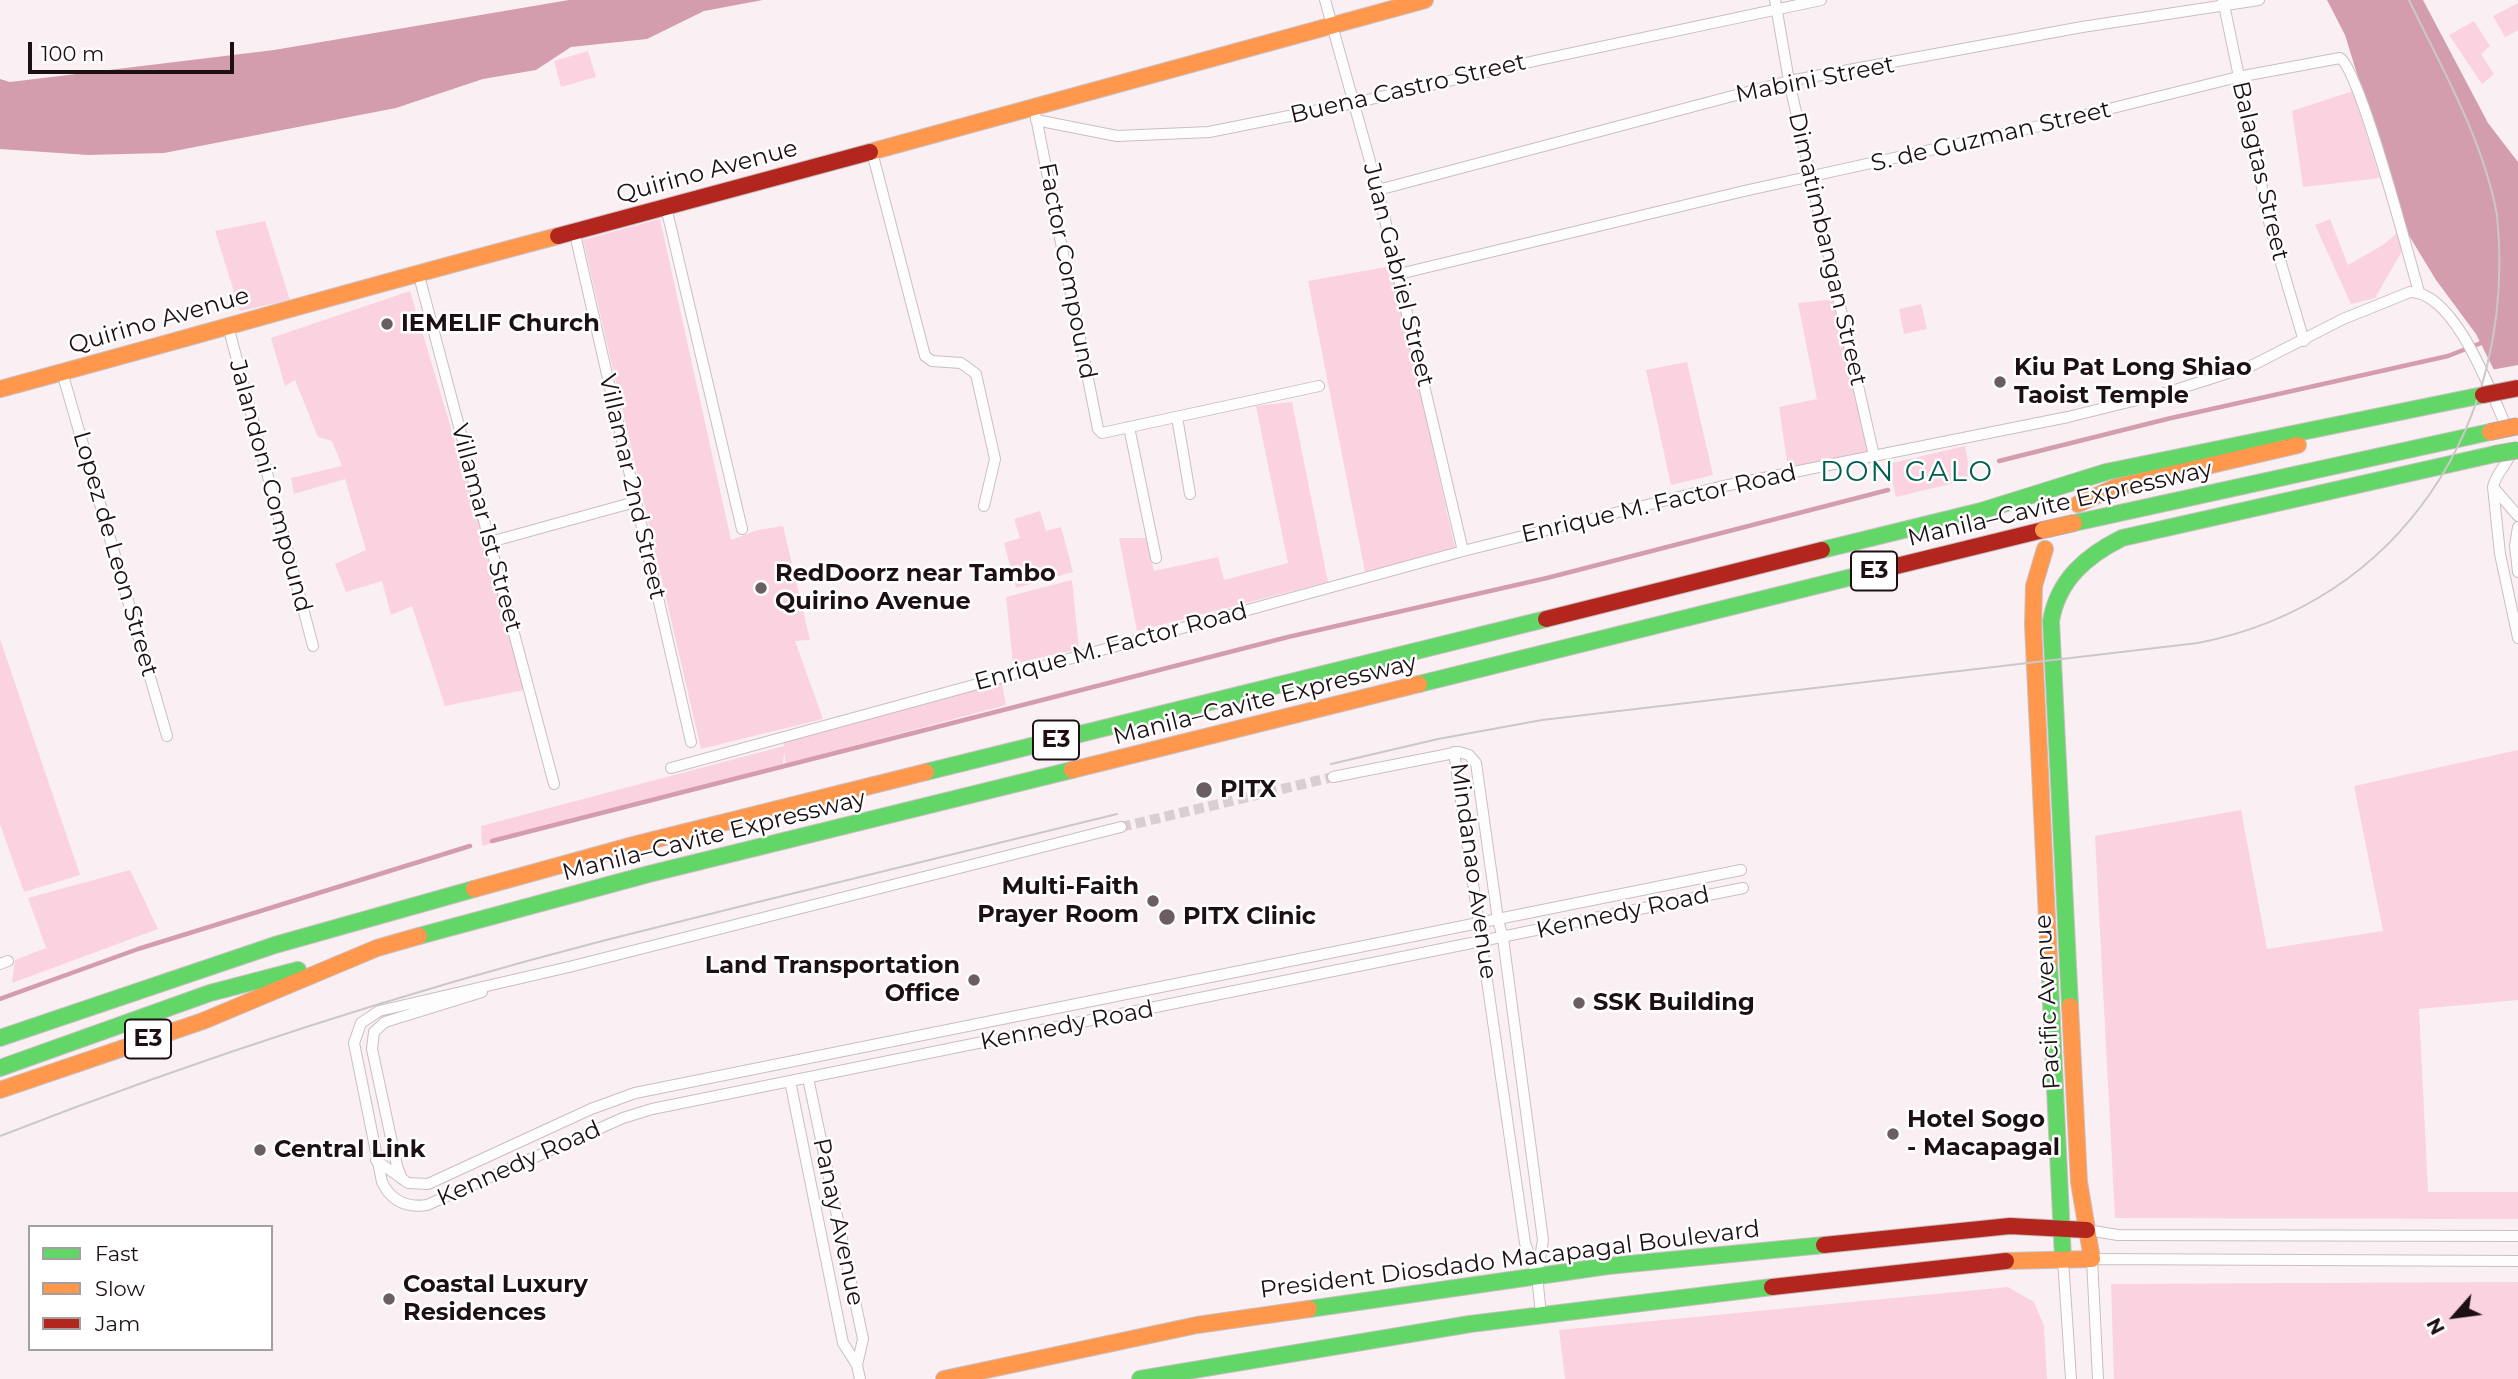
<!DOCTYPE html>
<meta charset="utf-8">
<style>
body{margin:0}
#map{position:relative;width:2518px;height:1379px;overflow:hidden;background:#faf0f3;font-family:Montserrat,sans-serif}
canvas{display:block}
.legend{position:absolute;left:28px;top:1225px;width:245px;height:126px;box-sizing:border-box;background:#fff;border:2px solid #a59fa1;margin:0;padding:9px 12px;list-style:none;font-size:21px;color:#1d1014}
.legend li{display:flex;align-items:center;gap:14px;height:35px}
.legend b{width:35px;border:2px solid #a59fa1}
.north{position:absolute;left:2420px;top:1281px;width:70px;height:70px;-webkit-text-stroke:5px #fff;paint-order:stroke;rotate:242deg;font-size:19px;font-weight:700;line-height:28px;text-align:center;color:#1d1014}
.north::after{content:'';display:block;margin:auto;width:24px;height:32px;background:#1d1014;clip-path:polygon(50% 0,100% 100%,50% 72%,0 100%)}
.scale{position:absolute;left:28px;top:42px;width:206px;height:32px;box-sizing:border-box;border:4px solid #1d1014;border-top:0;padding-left:9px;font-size:21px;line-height:24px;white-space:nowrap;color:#1d1014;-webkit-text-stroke:5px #fff;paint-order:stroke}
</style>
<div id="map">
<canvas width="2518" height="1379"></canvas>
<ul class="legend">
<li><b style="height:9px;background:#63d668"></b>Fast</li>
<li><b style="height:9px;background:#ff974d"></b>Slow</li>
<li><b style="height:9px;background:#b3261e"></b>Jam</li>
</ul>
<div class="north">N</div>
<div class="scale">100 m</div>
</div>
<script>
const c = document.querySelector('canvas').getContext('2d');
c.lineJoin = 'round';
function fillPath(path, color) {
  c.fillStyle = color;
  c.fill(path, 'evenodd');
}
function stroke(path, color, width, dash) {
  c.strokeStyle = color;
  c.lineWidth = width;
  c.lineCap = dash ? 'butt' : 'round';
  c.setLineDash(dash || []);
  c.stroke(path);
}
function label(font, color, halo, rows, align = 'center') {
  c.font = font + ' Montserrat,sans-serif';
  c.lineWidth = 5;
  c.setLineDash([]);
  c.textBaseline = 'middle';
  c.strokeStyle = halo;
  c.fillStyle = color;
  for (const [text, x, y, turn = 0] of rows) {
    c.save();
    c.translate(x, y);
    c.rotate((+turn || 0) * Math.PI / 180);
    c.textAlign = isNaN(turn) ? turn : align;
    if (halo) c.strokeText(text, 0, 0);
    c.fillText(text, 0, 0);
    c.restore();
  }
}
fillPath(new Path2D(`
 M 2518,3 L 2518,30 L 2505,37 L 2493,16 Z
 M 2474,21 L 2490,46 L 2481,54 L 2494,74 L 2482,84 L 2449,35 Z
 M 588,51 L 596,77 L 561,87 L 554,61 Z
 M 2353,91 L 2380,178 L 2303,187 L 2292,111 Z
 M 660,219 L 731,540 L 758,530 L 783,526 L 810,640 L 795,641 L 823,719 L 701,749 L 583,240 Z
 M 2330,219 L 2348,265 L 2383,245 L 2398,232 L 2402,251 L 2375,298 L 2351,304 L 2315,225 Z
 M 265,221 L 290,300 L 240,311 L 215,231 Z
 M 1392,266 L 1455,548 L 1365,572 L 1308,281 Z
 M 410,291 L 529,689 L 445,706 L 412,606 L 391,615 L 382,581 L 346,592 L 335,564 L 366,550 L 345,479 L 294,494 L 291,478 L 342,466 L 332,441 L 318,437 L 295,380 L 285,386 L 271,338 Z
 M 1836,299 L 1869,451 L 1788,468 L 1779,407 L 1817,399 L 1798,303 Z
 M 1921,304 L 1927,329 L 1904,334 L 1899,309 Z
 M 1687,362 L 1713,475 L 1671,485 L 1646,370 Z
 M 1292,402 L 1328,582 L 1137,631 L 1119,538 L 1146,538 L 1154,571 L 1218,557 L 1224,580 L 1288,563 L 1256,406 Z
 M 1965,446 L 1971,479 L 1896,497 L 1888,464 Z
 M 1040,511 L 1046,531 L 1061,527 L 1073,572 L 1016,588 L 1004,543 L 1020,538 L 1014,519 Z
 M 1072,580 L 1079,649 L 1013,664 L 1006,597 Z
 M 0,639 L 80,875 L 24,892 L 0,824 Z
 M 1001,679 L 1006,705 L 786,764 L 784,752 L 783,764 L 482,846 L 481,826 L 784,746 L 784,742 Z
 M 2518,750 L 2518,1000 L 2419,1009 L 2428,1192 L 2518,1192 L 2518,1219 L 2115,1218 L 2095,836 L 2241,810 L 2267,949 L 2383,931 L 2354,786 Z
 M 130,870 L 158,929 L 12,983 L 15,960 L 46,948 L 28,898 Z
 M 2518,1282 L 2518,1379 L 2114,1379 L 2111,1284 Z
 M 2008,1287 L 2034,1302 L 2044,1326 L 2047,1379 L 1565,1379 L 1559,1330 Z`), '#fbd2df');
fillPath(new Path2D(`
 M 569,0 L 763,0 L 704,11 L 647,39 L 571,47 L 536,70 L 483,79 L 396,108 L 164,153 L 88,155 L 0,149 L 0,79 L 10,82 L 274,50 Z
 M 2327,0 L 2423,0 L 2488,123 L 2518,162 L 2518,450 L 2497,376 L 2476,334 L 2436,280 L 2405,229 L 2345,35 Z`), '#d49dae');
fillPath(new Path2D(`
 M 2518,365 L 2518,454 L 2491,370 Z`), '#faf0f3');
stroke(new Path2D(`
 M 1999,461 L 2167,419 L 2448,356 L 2481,343
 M 492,841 L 1288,637 L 1547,578 L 1888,490
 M 0,999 L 138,949 L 470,846`), '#d49dae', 4.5);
stroke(new Path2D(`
 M 1121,827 L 1333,777`), '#d9ced2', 10, [10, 5]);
const street = new Path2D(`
 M 1325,0 L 1378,190 L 1463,551
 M 1775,0 L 1789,81 L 1874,456
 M 2223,0 L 2270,226 L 2304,341
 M 1036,117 L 1098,429 L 1102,433 L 1319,386
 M 1036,120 L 1117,136 L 1209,132 L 1354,103 L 1539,60 L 1821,0
 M 872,152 L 925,356 L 932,361 L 961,363 L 976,374 L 995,459 L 984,506
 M 1378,190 L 1789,81 L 2082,27 L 2259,0
 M 666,207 L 742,529
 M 574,230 L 691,742
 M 418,272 L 554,784
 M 1399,274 L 1744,191 L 2044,125 L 2238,77 L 2340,58 C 2360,70 2409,258 2419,292
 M 228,326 L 313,646
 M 62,372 L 167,736
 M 1177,417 L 1190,494
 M 1129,427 L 1156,558
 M 2512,450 C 2508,465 2496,472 2493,487 L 2500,554 L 2518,638
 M 2493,487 L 2518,516
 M 2518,527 L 2515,546 L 2518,572
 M 490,542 L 635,502
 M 1454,752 L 1525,1243 L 1537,1275 L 1541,1315
 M 671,768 L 1463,551 L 1719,487 L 2068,417 L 2169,392 L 2253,365 L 2343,319 L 2410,292 C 2456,292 2492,395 2508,431
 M 1333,777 L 1459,752 L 1469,755 L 1476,763 L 1498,920 L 1503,938 L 1543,1240 L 1537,1275
 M 1121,827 L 569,967 L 379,1011 L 361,1023 L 354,1043 L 382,1182 C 391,1201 406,1208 427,1205 L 623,1118 L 652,1109 L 1743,888
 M 0,964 L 8,961
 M 808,1078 L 863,1339 L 857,1365
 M 790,1081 L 843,1343 L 857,1365 L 860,1379
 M 376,1160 L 408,1183 L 428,1184 L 591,1109 L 635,1093 L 1741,870
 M 402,1179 L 397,1166 L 372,1049 L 374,1032 L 385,1022 L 482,992
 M 2087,1230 L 2118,1235 L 2518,1236
 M 2063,1259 L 2071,1379
 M 2098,1379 L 2092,1259 L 2518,1261`);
const fast = new Path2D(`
 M 2074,523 L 2490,432
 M 1822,550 L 1981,511 L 2106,472 L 2483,395
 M 2051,621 L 2070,1006
 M 2051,621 C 2058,580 2086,556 2122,538 L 2495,454
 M 1419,684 L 1872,572
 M 926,772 L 1546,619
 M 419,936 L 649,874 L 1072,770
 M 2049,960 L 2063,1259
 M 0,1038 L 275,945 L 474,889
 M 0,1068 L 210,993 L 298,970
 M 1309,1309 L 1608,1266 L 1824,1245
 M 1140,1379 L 1470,1324 L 1772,1287`);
const slow = new Path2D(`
 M 870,152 L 1425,0
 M 0,389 C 186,339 371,285 558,236
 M 2078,504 L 2116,487 L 2298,445
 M 2033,625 L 2049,960
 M 2033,625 L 2034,586 L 2045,549
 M 1072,770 L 1419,684
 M 474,889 L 637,844 L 926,772
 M 0,1090 L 203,1021 L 377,948 L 419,936
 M 2006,1261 L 2092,1259 L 2079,1182 L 2070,1006
 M 944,1379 L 1197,1325 L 1309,1309`);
const jam = new Path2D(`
 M 558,236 L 870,152
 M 1872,572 L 2043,530
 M 1546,619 L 1822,550
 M 1824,1245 L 2010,1226 L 2087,1230
 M 1772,1287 L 2006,1261`);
stroke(street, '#cabec2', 12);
stroke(fast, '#cabec2', 18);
stroke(slow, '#cabec2', 18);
stroke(jam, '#cabec2', 18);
stroke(street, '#fefdfd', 10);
stroke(fast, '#63d668', 16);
stroke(slow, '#ff974d', 16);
stroke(jam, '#b3261e', 16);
stroke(new Path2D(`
 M 1331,764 L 1438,739 L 1542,720 L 2198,643 C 2400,604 2518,422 2497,215 C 2483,139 2442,69 2409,0
 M 0,1136 C 198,1059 400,993 606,940 C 776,897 946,856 1117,814`), '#cac8c8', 2);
const fastBridge = new Path2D(`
 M 2495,454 L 2518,450`);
const slowBridge = new Path2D(`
 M 2490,432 L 2518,426
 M 2043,530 L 2074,523`);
const jamBridge = new Path2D(`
 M 2483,395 L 2518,388`);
stroke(fastBridge, '#b8a5ac', 18, []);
stroke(slowBridge, '#b8a5ac', 18, []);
stroke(jamBridge, '#b8a5ac', 18, []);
stroke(fastBridge, '#63d668', 16);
stroke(slowBridge, '#ff974d', 16);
stroke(jamBridge, '#b3261e', 16);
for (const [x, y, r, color] of [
 [387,324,7,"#6a5e62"],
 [2000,382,7,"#6a5e62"],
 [761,588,7,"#6a5e62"],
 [1204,790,9,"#6a5e62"],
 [1153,901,7,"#6a5e62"],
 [1167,917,9,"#6a5e62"],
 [974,980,7,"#6a5e62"],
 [1579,1003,7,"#6a5e62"],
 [1893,1134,7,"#6a5e62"],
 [260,1150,7,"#6a5e62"],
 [389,1299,7,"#6a5e62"]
]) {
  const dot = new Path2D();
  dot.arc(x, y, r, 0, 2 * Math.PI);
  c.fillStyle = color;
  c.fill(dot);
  stroke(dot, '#fff', 2.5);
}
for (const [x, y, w] of [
 [1874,571,46],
 [1056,740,46],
 [148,1039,46]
]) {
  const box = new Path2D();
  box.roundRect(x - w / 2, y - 19.5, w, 39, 5);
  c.fillStyle = '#fff';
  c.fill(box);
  stroke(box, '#1d1014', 2);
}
label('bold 23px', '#1d1014', null, [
 ["E3",1874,571],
 ["E3",1056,740],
 ["E3",148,1039]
]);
label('24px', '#1d1014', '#fff', [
 ["Mabini Street",1815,80,-11],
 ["Buena Castro Street",1408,89,-13],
 ["S. de Guzman Street",1991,137,-13],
 ["Balagtas Street",2260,171,77],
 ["Quirino Avenue",707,172,-15],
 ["Dimatimbangan Street",1827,249,77],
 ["Factor Compound",1067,271,79],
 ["Juan Gabriel Street",1398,275,76],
 ["Quirino Avenue",159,321,-16],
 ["Jalandoni Compound",270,486,75],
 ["Villamar 2nd Street",632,487,77],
 ["Enrique M. Factor Road",1659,504,-13],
 ["Manila–Cavite Expressway",2060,504,-13],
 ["Villamar 1st Street",486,528,75],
 ["Lopez de Leon Street",115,554,74],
 ["Enrique M. Factor Road",1111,647,-15],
 ["Manila–Cavite Expressway",1265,700,-14],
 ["Manila–Cavite Expressway",714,836,-14],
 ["Mindanao Avenue",1473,871,82],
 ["Kennedy Road",1623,913,-12],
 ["Pacific Avenue",2048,1002,-93],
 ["Kennedy Road",1067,1026,-11],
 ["Kennedy Road",519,1164,-24],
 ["Panay Avenue",838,1222,78],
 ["President Diosdado Macapagal Boulevard",1510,1260,-7]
]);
label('bold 24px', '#1d1014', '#fff', [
 ["IEMELIF Church",401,324],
 ["Kiu Pat Long Shiao",2014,368],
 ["Taoist Temple",2014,396],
 ["RedDoorz near Tambo",775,574],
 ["Quirino Avenue",775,602],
 ["PITX",1220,790],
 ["Multi-Faith",1139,887,"right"],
 ["Prayer Room",1139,915,"right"],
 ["PITX Clinic",1183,917],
 ["Land Transportation",960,966,"right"],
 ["Office",960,994,"right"],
 ["SSK Building",1593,1003],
 ["Hotel Sogo",1907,1120],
 ["- Macapagal",1907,1148],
 ["Central Link",274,1150],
 ["Coastal Luxury",403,1285],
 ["Residences",403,1313]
], 'left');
c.letterSpacing = '2px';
label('28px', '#005f51', '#fff', [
 ["DON GALO",1907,473]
]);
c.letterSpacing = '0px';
</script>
